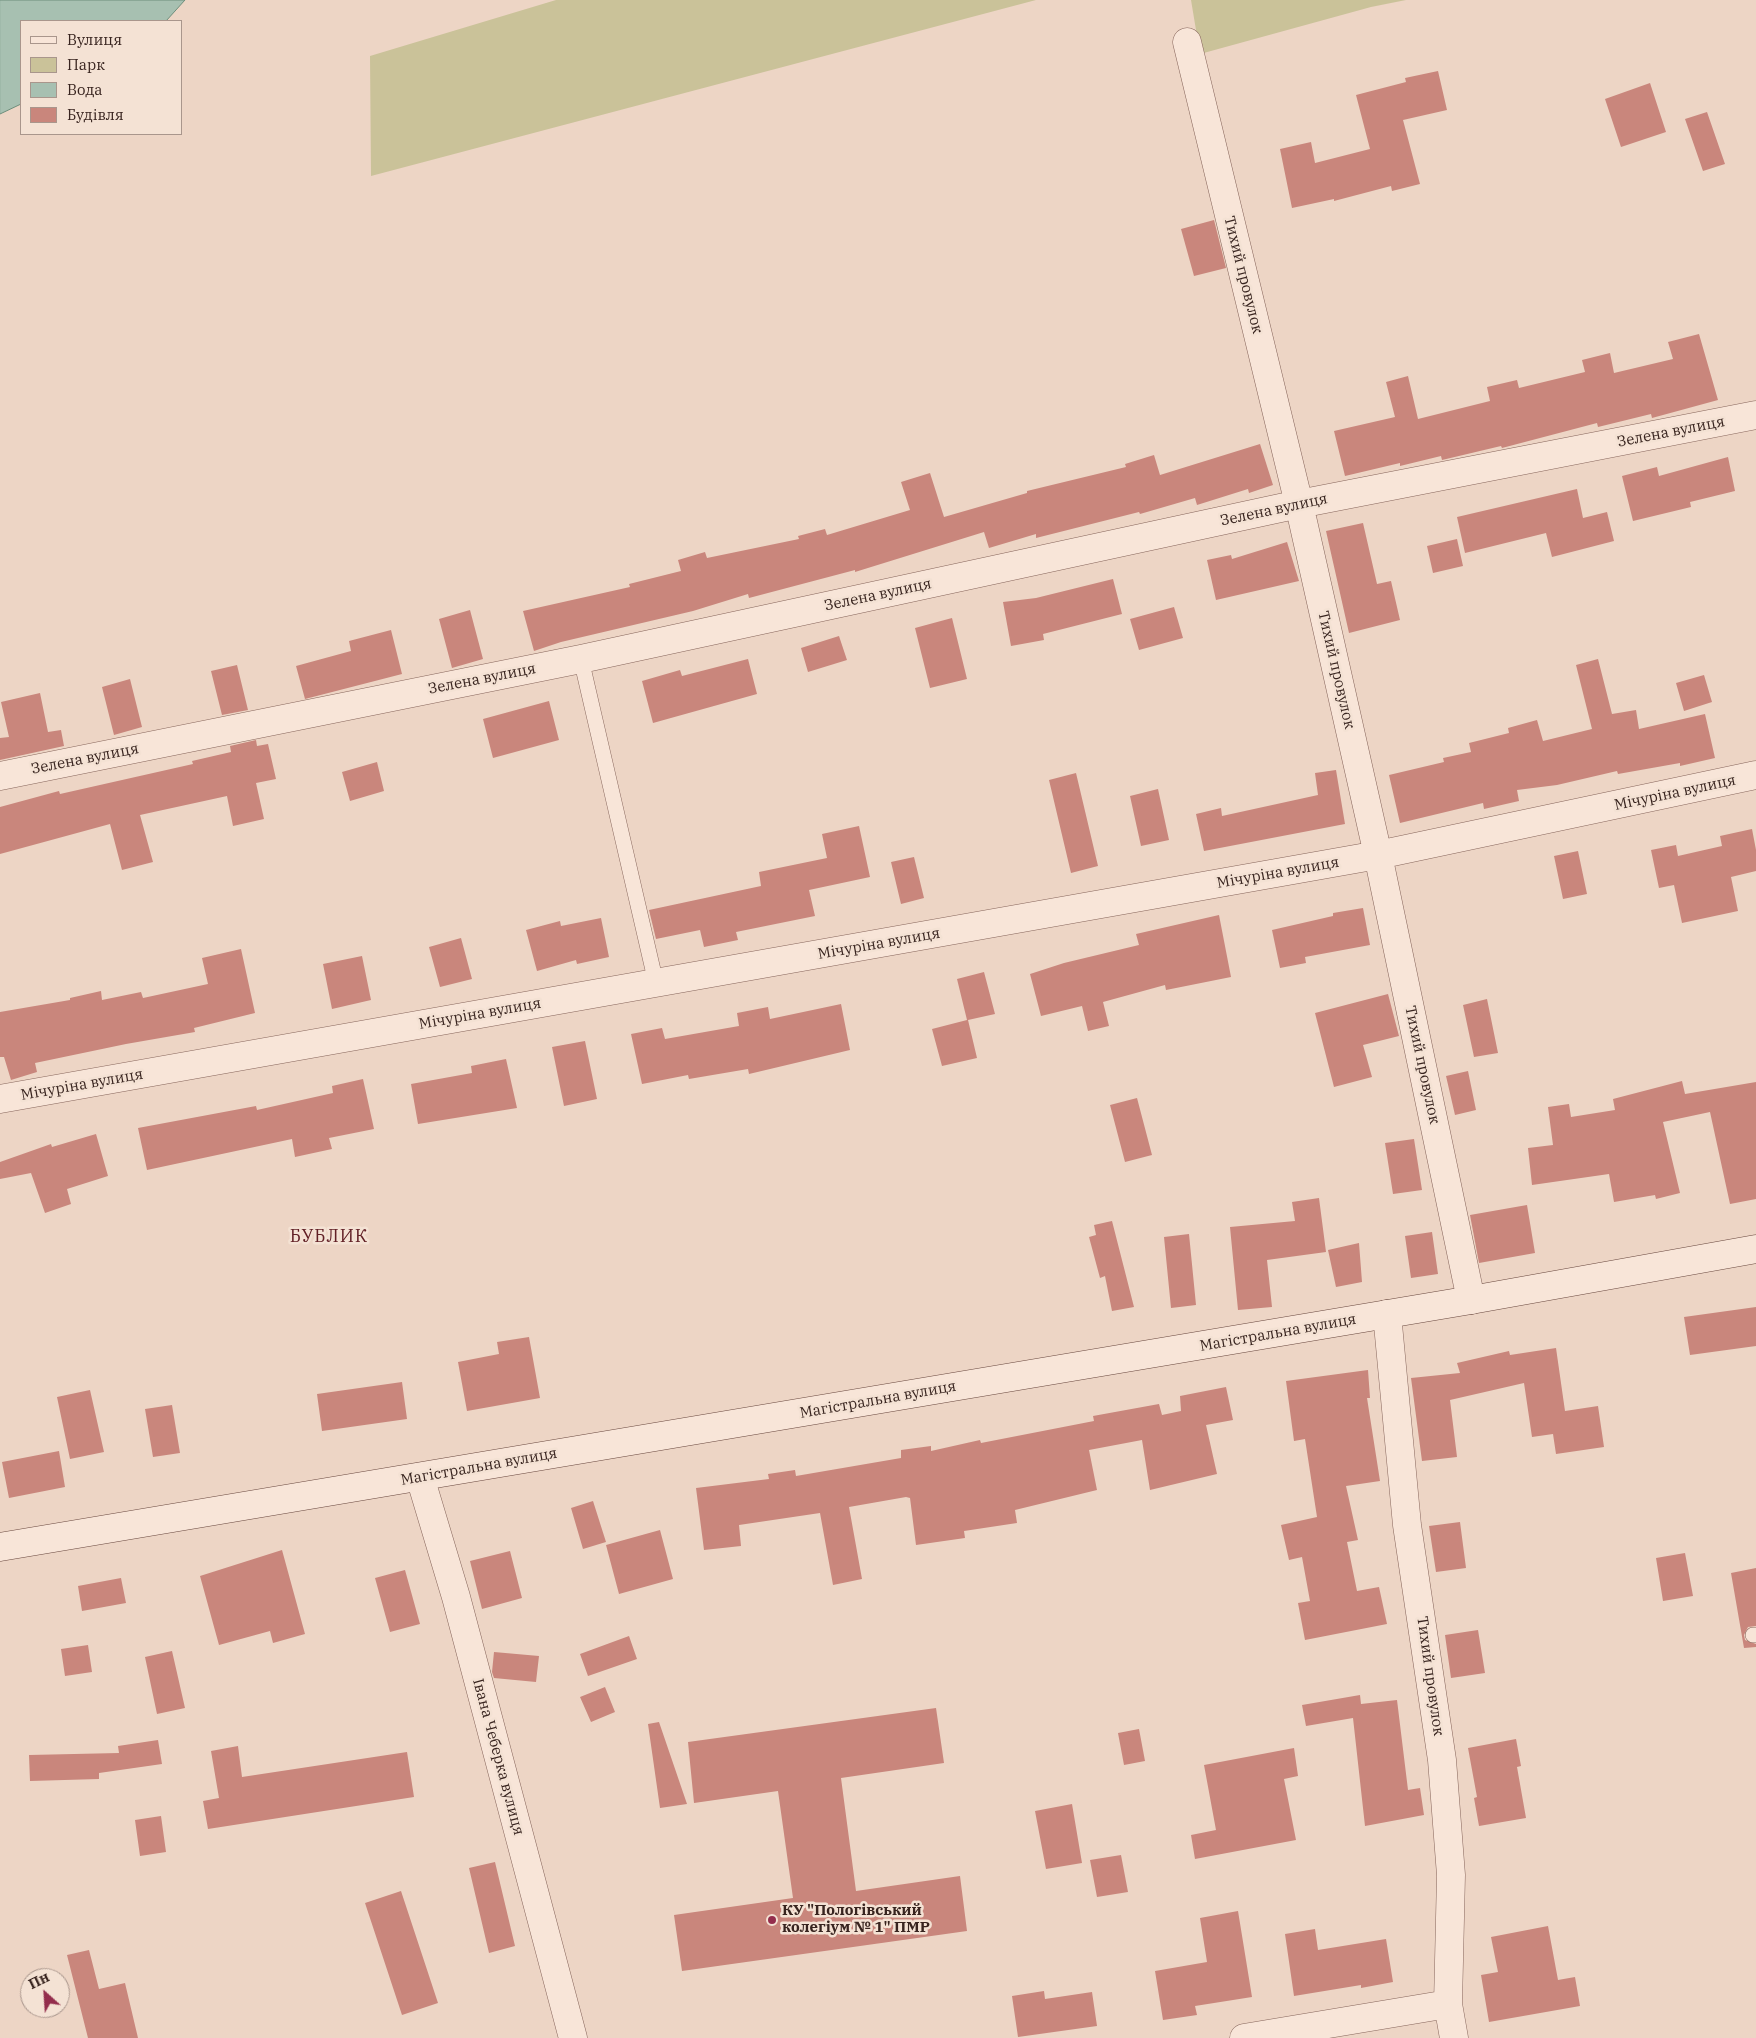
<!DOCTYPE html>
<meta charset="utf-8">
<style>
body{margin:0}
#map{position:relative;width:1756px;height:2038px;overflow:hidden;background:#edd5c5;font-family:"IBM Plex Serif",serif}
canvas{display:block}
.legend{position:absolute;left:20px;top:20px;width:162px;height:115px;box-sizing:border-box;background:#f4e2d4;border:1px solid #a9968c;margin:0;padding:6px 9px;list-style:none;font-size:15px;color:#38241f}
.legend li{display:flex;align-items:center;gap:10px;height:25px}
.legend b{width:25px;border:1px solid #a9968c}
.north{position:absolute;left:20px;top:1968px;width:50px;height:50px;box-sizing:border-box;background:#f4e2d4;border:1px solid #a9968c;border-radius:50%;rotate:334deg;font-size:14px;font-weight:700;line-height:20px;text-align:center;color:#38241f}
.north::after{content:'';display:block;margin:auto;width:18px;height:22px;background:#942e4d;clip-path:polygon(50% 0,100% 100%,50% 72%,0 100%)}
</style>
<div id="map">
<canvas width="1756" height="2038"></canvas>
<ul class="legend">
<li><b style="height:6px;background:#f8e5d8"></b>Вулиця</li>
<li><b style="height:14px;background:#cac299"></b>Парк</li>
<li><b style="height:14px;background:#a7c0b1"></b>Вода</li>
<li><b style="height:14px;background:#c9867c"></b>Будівля</li>
</ul>
<div class="north">Пн</div>
</div>
<script>
const c = document.querySelector('canvas').getContext('2d');
c.lineJoin = 'round';
function fillPath(path, color) {
  c.fillStyle = color;
  c.fill(path, 'evenodd');
}
function stroke(path, color, width, dash) {
  c.strokeStyle = color;
  c.lineWidth = width;
  c.lineCap = dash ? 'butt' : 'round';
  c.setLineDash(dash || []);
  c.stroke(path);
}
function label(font, color, halo, rows, align = 'center') {
  c.font = font + ' "IBM Plex Serif",serif';
  c.lineWidth = 5;
  c.setLineDash([]);
  c.textBaseline = 'middle';
  c.strokeStyle = halo;
  c.fillStyle = color;
  for (const [text, x, y, turn = 0] of rows) {
    c.save();
    c.translate(x, y);
    c.rotate((+turn || 0) * Math.PI / 180);
    c.textAlign = isNaN(turn) ? turn : align;
    if (halo) c.strokeText(text, 0, 0);
    c.fillText(text, 0, 0);
    c.restore();
  }
}
fillPath(new Path2D(`
 M 556,0 L 1036,0 L 371,176 L 370,56 Z
 M 1191,0 L 1406,0 L 1371,7 L 1200,54 Z`), '#cac299');
const water = new Path2D(`
 M 0,0 L 185,0 L 166,21 L 21,21 L 21,104 L 0,114 Z`);
fillPath(water, '#a7c0b1');
stroke(water, '#6e8e7c', 1);
fillPath(new Path2D(`
 M 1438,71 L 1447,110 L 1403,120 L 1420,184 L 1392,191 L 1391,186 L 1334,201 L 1334,199 L 1292,208 L 1280,149 L 1311,142 L 1315,163 L 1370,149 L 1356,95 L 1406,82 L 1405,78 Z
 M 1650,83 L 1666,132 L 1621,147 L 1605,99 Z
 M 1707,112 L 1725,164 L 1703,171 L 1685,119 Z
 M 1214,220 L 1226,268 L 1194,276 L 1181,229 Z
 M 1699,334 L 1718,400 L 1652,418 L 1651,414 L 1598,427 L 1597,423 L 1502,448 L 1501,446 L 1442,460 L 1441,456 L 1400,466 L 1400,463 L 1345,476 L 1334,431 L 1395,417 L 1386,382 L 1408,376 L 1418,419 L 1490,401 L 1487,387 L 1517,380 L 1519,388 L 1585,372 L 1582,360 L 1610,353 L 1614,373 L 1673,359 L 1668,342 Z
 M 1260,444 L 1273,485 L 1249,493 L 1248,489 L 1197,505 L 1195,498 L 1140,514 L 1139,512 L 1036,538 L 1036,534 L 989,548 L 984,532 L 855,572 L 855,570 L 749,598 L 748,594 L 693,611 L 561,642 L 534,651 L 523,611 L 630,587 L 629,584 L 681,571 L 678,560 L 705,552 L 707,558 L 799,539 L 798,536 L 825,529 L 827,535 L 910,510 L 901,482 L 930,473 L 944,517 L 1027,493 L 1027,491 L 1126,467 L 1125,464 L 1154,455 L 1160,475 Z
 M 1728,457 L 1735,491 L 1690,502 L 1691,507 L 1633,521 L 1622,476 L 1657,467 L 1659,476 Z
 M 1577,489 L 1583,518 L 1607,512 L 1614,541 L 1552,557 L 1546,533 L 1465,553 L 1457,517 Z
 M 1363,523 L 1377,584 L 1391,581 L 1400,620 L 1349,633 L 1326,531 Z
 M 1457,539 L 1463,566 L 1433,573 L 1427,546 Z
 M 1287,542 L 1299,581 L 1216,600 L 1207,560 L 1231,555 L 1232,559 Z
 M 1113,579 L 1122,614 L 1043,634 L 1044,640 L 1011,646 L 1003,602 L 1036,598 Z
 M 1174,607 L 1183,638 L 1139,650 L 1130,619 Z
 M 470,610 L 483,659 L 452,668 L 439,619 Z
 M 952,618 L 967,679 L 930,688 L 915,628 Z
 M 391,630 L 402,674 L 305,699 L 296,666 L 351,651 L 349,641 Z
 M 839,636 L 847,660 L 808,672 L 801,648 Z
 M 748,659 L 757,694 L 653,723 L 642,681 L 680,670 L 682,676 Z
 M 1598,659 L 1612,714 L 1636,710 L 1639,729 L 1705,714 L 1715,758 L 1680,766 L 1680,763 L 1618,774 L 1617,771 L 1557,785 L 1517,790 L 1519,801 L 1484,809 L 1483,803 L 1400,823 L 1389,775 L 1444,762 L 1443,758 L 1471,752 L 1469,743 L 1509,733 L 1508,728 L 1537,720 L 1543,741 L 1592,729 L 1576,665 Z
 M 237,665 L 248,710 L 222,715 L 211,671 Z
 M 1704,675 L 1712,702 L 1684,711 L 1676,683 Z
 M 130,679 L 142,727 L 114,735 L 102,687 Z
 M 40,693 L 48,732 L 61,730 L 64,746 L 0,760 L 0,738 L 9,737 L 1,702 Z
 M 549,701 L 559,740 L 493,758 L 483,719 Z
 M 256,740 L 257,746 L 268,744 L 276,779 L 256,783 L 264,819 L 233,826 L 227,796 L 140,815 L 153,862 L 122,870 L 110,824 L 0,854 L 0,807 L 59,791 L 60,794 L 193,764 L 192,761 L 231,752 L 230,746 Z
 M 377,762 L 384,791 L 350,801 L 342,772 Z
 M 1336,770 L 1345,824 L 1204,851 L 1196,814 L 1221,808 L 1222,816 L 1318,795 L 1315,773 Z
 M 1076,773 L 1098,866 L 1071,873 L 1049,780 Z
 M 1158,789 L 1169,840 L 1141,846 L 1130,796 Z
 M 859,826 L 870,877 L 809,890 L 815,916 L 736,932 L 738,940 L 704,947 L 700,930 L 656,939 L 649,910 L 761,886 L 759,872 L 827,858 L 822,834 Z
 M 1752,829 L 1756,850 L 1756,871 L 1731,877 L 1738,911 L 1682,923 L 1674,885 L 1659,888 L 1651,850 L 1676,845 L 1678,856 L 1722,846 L 1720,836 Z
 M 1578,851 L 1587,894 L 1563,899 L 1554,856 Z
 M 914,857 L 924,898 L 901,904 L 891,862 Z
 M 1363,908 L 1370,945 L 1305,957 L 1306,963 L 1280,968 L 1272,930 L 1333,916 L 1333,913 Z
 M 1219,915 L 1231,977 L 1166,990 L 1165,985 L 1103,1002 L 1109,1026 L 1088,1031 L 1082,1006 L 1041,1016 L 1030,974 L 1064,963 L 1139,945 L 1136,934 Z
 M 601,918 L 609,957 L 577,964 L 576,960 L 537,971 L 526,930 L 560,921 L 561,926 Z
 M 461,938 L 472,979 L 440,987 L 429,947 Z
 M 241,949 L 255,1013 L 194,1028 L 195,1032 L 126,1044 L 35,1063 L 37,1072 L 11,1080 L 4,1057 L 0,1057 L 0,1012 L 70,1000 L 70,998 L 101,991 L 102,1000 L 141,992 L 143,998 L 208,984 L 202,958 Z
 M 362,956 L 371,1000 L 332,1009 L 323,964 Z
 M 984,972 L 995,1014 L 968,1020 L 977,1058 L 942,1066 L 932,1029 L 967,1020 L 957,979 Z
 M 1388,994 L 1399,1036 L 1363,1045 L 1372,1077 L 1334,1087 L 1315,1013 Z
 M 1487,999 L 1498,1053 L 1474,1057 L 1463,1005 Z
 M 841,1004 L 850,1050 L 749,1074 L 748,1069 L 689,1079 L 688,1075 L 642,1084 L 631,1034 L 662,1028 L 665,1039 L 739,1026 L 737,1013 L 768,1007 L 770,1019 Z
 M 585,1041 L 597,1099 L 564,1106 L 552,1047 Z
 M 506,1059 L 517,1108 L 418,1124 L 411,1084 L 472,1073 L 471,1066 Z
 M 1468,1071 L 1476,1110 L 1455,1115 L 1446,1076 Z
 M 363,1079 L 374,1129 L 329,1138 L 332,1149 L 295,1157 L 292,1139 L 147,1170 L 138,1128 L 256,1106 L 257,1110 L 333,1093 L 332,1086 Z
 M 1682,1081 L 1685,1094 L 1756,1082 L 1756,1199 L 1730,1204 L 1710,1112 L 1663,1122 L 1680,1193 L 1656,1199 L 1655,1195 L 1614,1202 L 1609,1174 L 1532,1185 L 1528,1148 L 1553,1145 L 1548,1107 L 1569,1104 L 1571,1117 L 1615,1110 L 1613,1099 Z
 M 1137,1098 L 1152,1155 L 1125,1162 L 1110,1105 Z
 M 96,1134 L 108,1176 L 67,1189 L 71,1204 L 45,1213 L 31,1173 L 0,1179 L 0,1162 L 51,1144 L 52,1147 Z
 M 1414,1139 L 1422,1190 L 1393,1194 L 1385,1143 Z
 M 1319,1198 L 1326,1252 L 1267,1260 L 1272,1307 L 1238,1310 L 1230,1227 L 1295,1221 L 1292,1202 Z
 M 1527,1205 L 1535,1253 L 1479,1263 L 1470,1215 Z
 M 1112,1221 L 1134,1307 L 1112,1311 L 1105,1276 L 1100,1278 L 1089,1237 L 1096,1235 L 1094,1225 Z
 M 1432,1232 L 1438,1274 L 1411,1278 L 1405,1236 Z
 M 1189,1234 L 1196,1305 L 1171,1308 L 1164,1237 Z
 M 1359,1243 L 1362,1282 L 1336,1287 L 1328,1250 Z
 M 1756,1307 L 1756,1346 L 1690,1355 L 1684,1317 Z
 M 529,1337 L 540,1398 L 467,1411 L 458,1362 L 499,1354 L 497,1342 Z
 M 1556,1348 L 1565,1411 L 1598,1406 L 1604,1447 L 1556,1454 L 1553,1434 L 1532,1437 L 1524,1383 L 1450,1400 L 1457,1457 L 1422,1461 L 1411,1378 L 1460,1373 L 1457,1363 L 1509,1351 L 1510,1355 Z
 M 1368,1370 L 1370,1398 L 1367,1398 L 1380,1481 L 1346,1486 L 1358,1540 L 1347,1542 L 1357,1591 L 1379,1587 L 1387,1624 L 1305,1640 L 1298,1603 L 1310,1601 L 1302,1557 L 1289,1560 L 1281,1525 L 1317,1517 L 1305,1439 L 1294,1441 L 1286,1381 Z
 M 402,1382 L 407,1419 L 322,1431 L 317,1394 Z
 M 1226,1387 L 1233,1420 L 1206,1425 L 1217,1474 L 1150,1490 L 1142,1440 L 1089,1450 L 1097,1490 L 1015,1510 L 1017,1523 L 964,1531 L 965,1538 L 916,1545 L 910,1498 L 906,1497 L 849,1507 L 862,1579 L 833,1585 L 820,1513 L 739,1525 L 741,1546 L 704,1550 L 696,1488 L 769,1479 L 768,1474 L 795,1470 L 796,1476 L 901,1458 L 901,1450 L 931,1446 L 931,1451 L 980,1440 L 981,1443 L 1094,1421 L 1093,1416 L 1159,1404 L 1162,1415 L 1181,1411 L 1180,1396 Z
 M 90,1390 L 104,1452 L 70,1459 L 57,1397 Z
 M 172,1405 L 180,1453 L 153,1457 L 145,1409 Z
 M 59,1451 L 65,1487 L 9,1498 L 2,1462 Z
 M 593,1501 L 606,1542 L 583,1549 L 571,1508 Z
 M 1460,1522 L 1466,1568 L 1436,1572 L 1429,1526 Z
 M 660,1530 L 673,1579 L 619,1594 L 606,1545 Z
 M 282,1550 L 305,1634 L 273,1643 L 270,1631 L 219,1645 L 200,1576 Z
 M 510,1551 L 522,1598 L 482,1609 L 470,1561 Z
 M 1685,1553 L 1693,1596 L 1663,1601 L 1656,1558 Z
 M 1756,1568 L 1756,1626 L 1748,1627 L 1744,1635 L 1745,1640 L 1756,1644 L 1756,1647 L 1744,1648 L 1731,1573 Z
 M 405,1570 L 420,1624 L 390,1632 L 375,1578 Z
 M 121,1578 L 126,1603 L 82,1611 L 78,1586 Z
 M 1478,1630 L 1485,1673 L 1451,1678 L 1445,1635 Z
 M 629,1636 L 637,1659 L 588,1676 L 580,1654 Z
 M 88,1645 L 92,1672 L 65,1676 L 61,1649 Z
 M 172,1651 L 185,1708 L 157,1714 L 145,1657 Z
 M 494,1652 L 539,1656 L 536,1682 L 494,1678 L 492,1672 Z
 M 605,1687 L 615,1712 L 591,1722 L 580,1697 Z
 M 1360,1695 L 1361,1704 L 1397,1700 L 1408,1790 L 1420,1788 L 1424,1815 L 1365,1826 L 1353,1718 L 1306,1726 L 1302,1705 Z
 M 936,1708 L 944,1763 L 841,1778 L 856,1891 L 960,1876 L 967,1931 L 682,1971 L 674,1915 L 793,1898 L 778,1791 L 694,1803 L 688,1742 Z
 M 659,1722 L 687,1804 L 660,1808 L 648,1724 Z
 M 1139,1729 L 1145,1761 L 1124,1765 L 1118,1733 Z
 M 1516,1739 L 1521,1766 L 1517,1767 L 1526,1818 L 1479,1826 L 1474,1798 L 1477,1797 L 1468,1748 Z
 M 158,1740 L 162,1764 L 99,1773 L 99,1779 L 30,1781 L 29,1755 L 119,1753 L 118,1746 Z
 M 238,1746 L 242,1777 L 407,1752 L 414,1797 L 208,1829 L 203,1801 L 219,1798 L 211,1751 Z
 M 1294,1748 L 1298,1776 L 1284,1779 L 1296,1840 L 1195,1859 L 1191,1835 L 1216,1830 L 1204,1765 Z
 M 1072,1804 L 1082,1863 L 1046,1869 L 1035,1811 Z
 M 161,1816 L 166,1852 L 140,1856 L 135,1820 Z
 M 1121,1855 L 1128,1892 L 1097,1897 L 1090,1860 Z
 M 495,1862 L 515,1946 L 489,1953 L 469,1868 Z
 M 401,1891 L 438,2003 L 402,2015 L 365,1903 Z
 M 1238,1911 L 1252,1997 L 1195,2006 L 1197,2015 L 1163,2020 L 1155,1971 L 1207,1962 L 1200,1918 Z
 M 1548,1926 L 1558,1980 L 1575,1977 L 1580,2006 L 1489,2022 L 1481,1975 L 1498,1972 L 1491,1937 Z
 M 1315,1929 L 1318,1950 L 1386,1939 L 1393,1982 L 1361,1988 L 1361,1985 L 1294,1996 L 1285,1934 Z
 M 89,1950 L 99,1989 L 125,1983 L 138,2038 L 88,2038 L 67,1955 Z
 M 1044,1991 L 1045,1999 L 1092,1992 L 1097,2026 L 1018,2037 L 1012,1996 Z`), '#c9867c');
const lane = new Path2D(`
 M 581,659 L 656,983
 M 1753,1635 L 1756,1635`);
const street = new Path2D(`
 M 1187,42 L 1299,504 L 1378,855 L 1471,1300
 M 0,776 L 581,659 L 1299,504 L 1756,415
 M 0,1099 L 1378,855 L 1756,775
 M 1387,1314 L 1407,1525 L 1442,1760 L 1451,1875 L 1448,2004 L 1454,2038
 M 420,1477 L 456,1597 L 573,2038
 M 1244,2038 L 1448,2004`);
const secondary = new Path2D(`
 M 0,1547 L 1471,1300 L 1756,1249`);
stroke(lane, '#87665c', 16);
stroke(street, '#87665c', 29);
stroke(secondary, '#69483f', 29);
stroke(lane, '#f8e5d8', 15);
stroke(street, '#f8e5d8', 28);
stroke(secondary, '#f8e5d8', 28);
for (const [x, y, r, color] of [
 [772,1920,5,"#942e4d"]
]) {
  const dot = new Path2D();
  dot.arc(x, y, r, 0, 2 * Math.PI);
  c.fillStyle = color;
  c.fill(dot);
  stroke(dot, '#f4e2d4', 2);
}
label('15px', '#38241f', '#f4e2d4', [
 ["Тихий провулок",1243,275,76],
 ["Зелена вулиця",1671,432,-11],
 ["Зелена вулиця",1274,510,-12],
 ["Зелена вулиця",878,595,-12],
 ["Тихий провулок",1336,670,77],
 ["Зелена вулиця",482,679,-11],
 ["Зелена вулиця",85,759,-11],
 ["Мічуріна вулиця",1675,793,-12],
 ["Мічуріна вулиця",1278,873,-10],
 ["Мічуріна вулиця",879,944,-10],
 ["Мічуріна вулиця",480,1014,-10],
 ["Тихий провулок",1422,1065,78],
 ["Мічуріна вулиця",82,1085,-10],
 ["Магістральна вулиця",1278,1333,-10],
 ["Магістральна вулиця",878,1400,-10],
 ["Магістральна вулиця",479,1467,-10],
 ["Тихий провулок",1430,1676,82],
 ["Івана Чеберка вулиця",498,1757,75]
]);
label('bold 15px', '#38241f', '#f4e2d4', [
 ["КУ \"Пологівський",782,1911],
 ["колегіум № 1\" ПМР",782,1928]
], 'left');
c.letterSpacing = '1px';
label('18px', '#622026', '#f4e2d4', [
 ["БУБЛИК",329,1237]
]);
c.letterSpacing = '0px';
</script>
